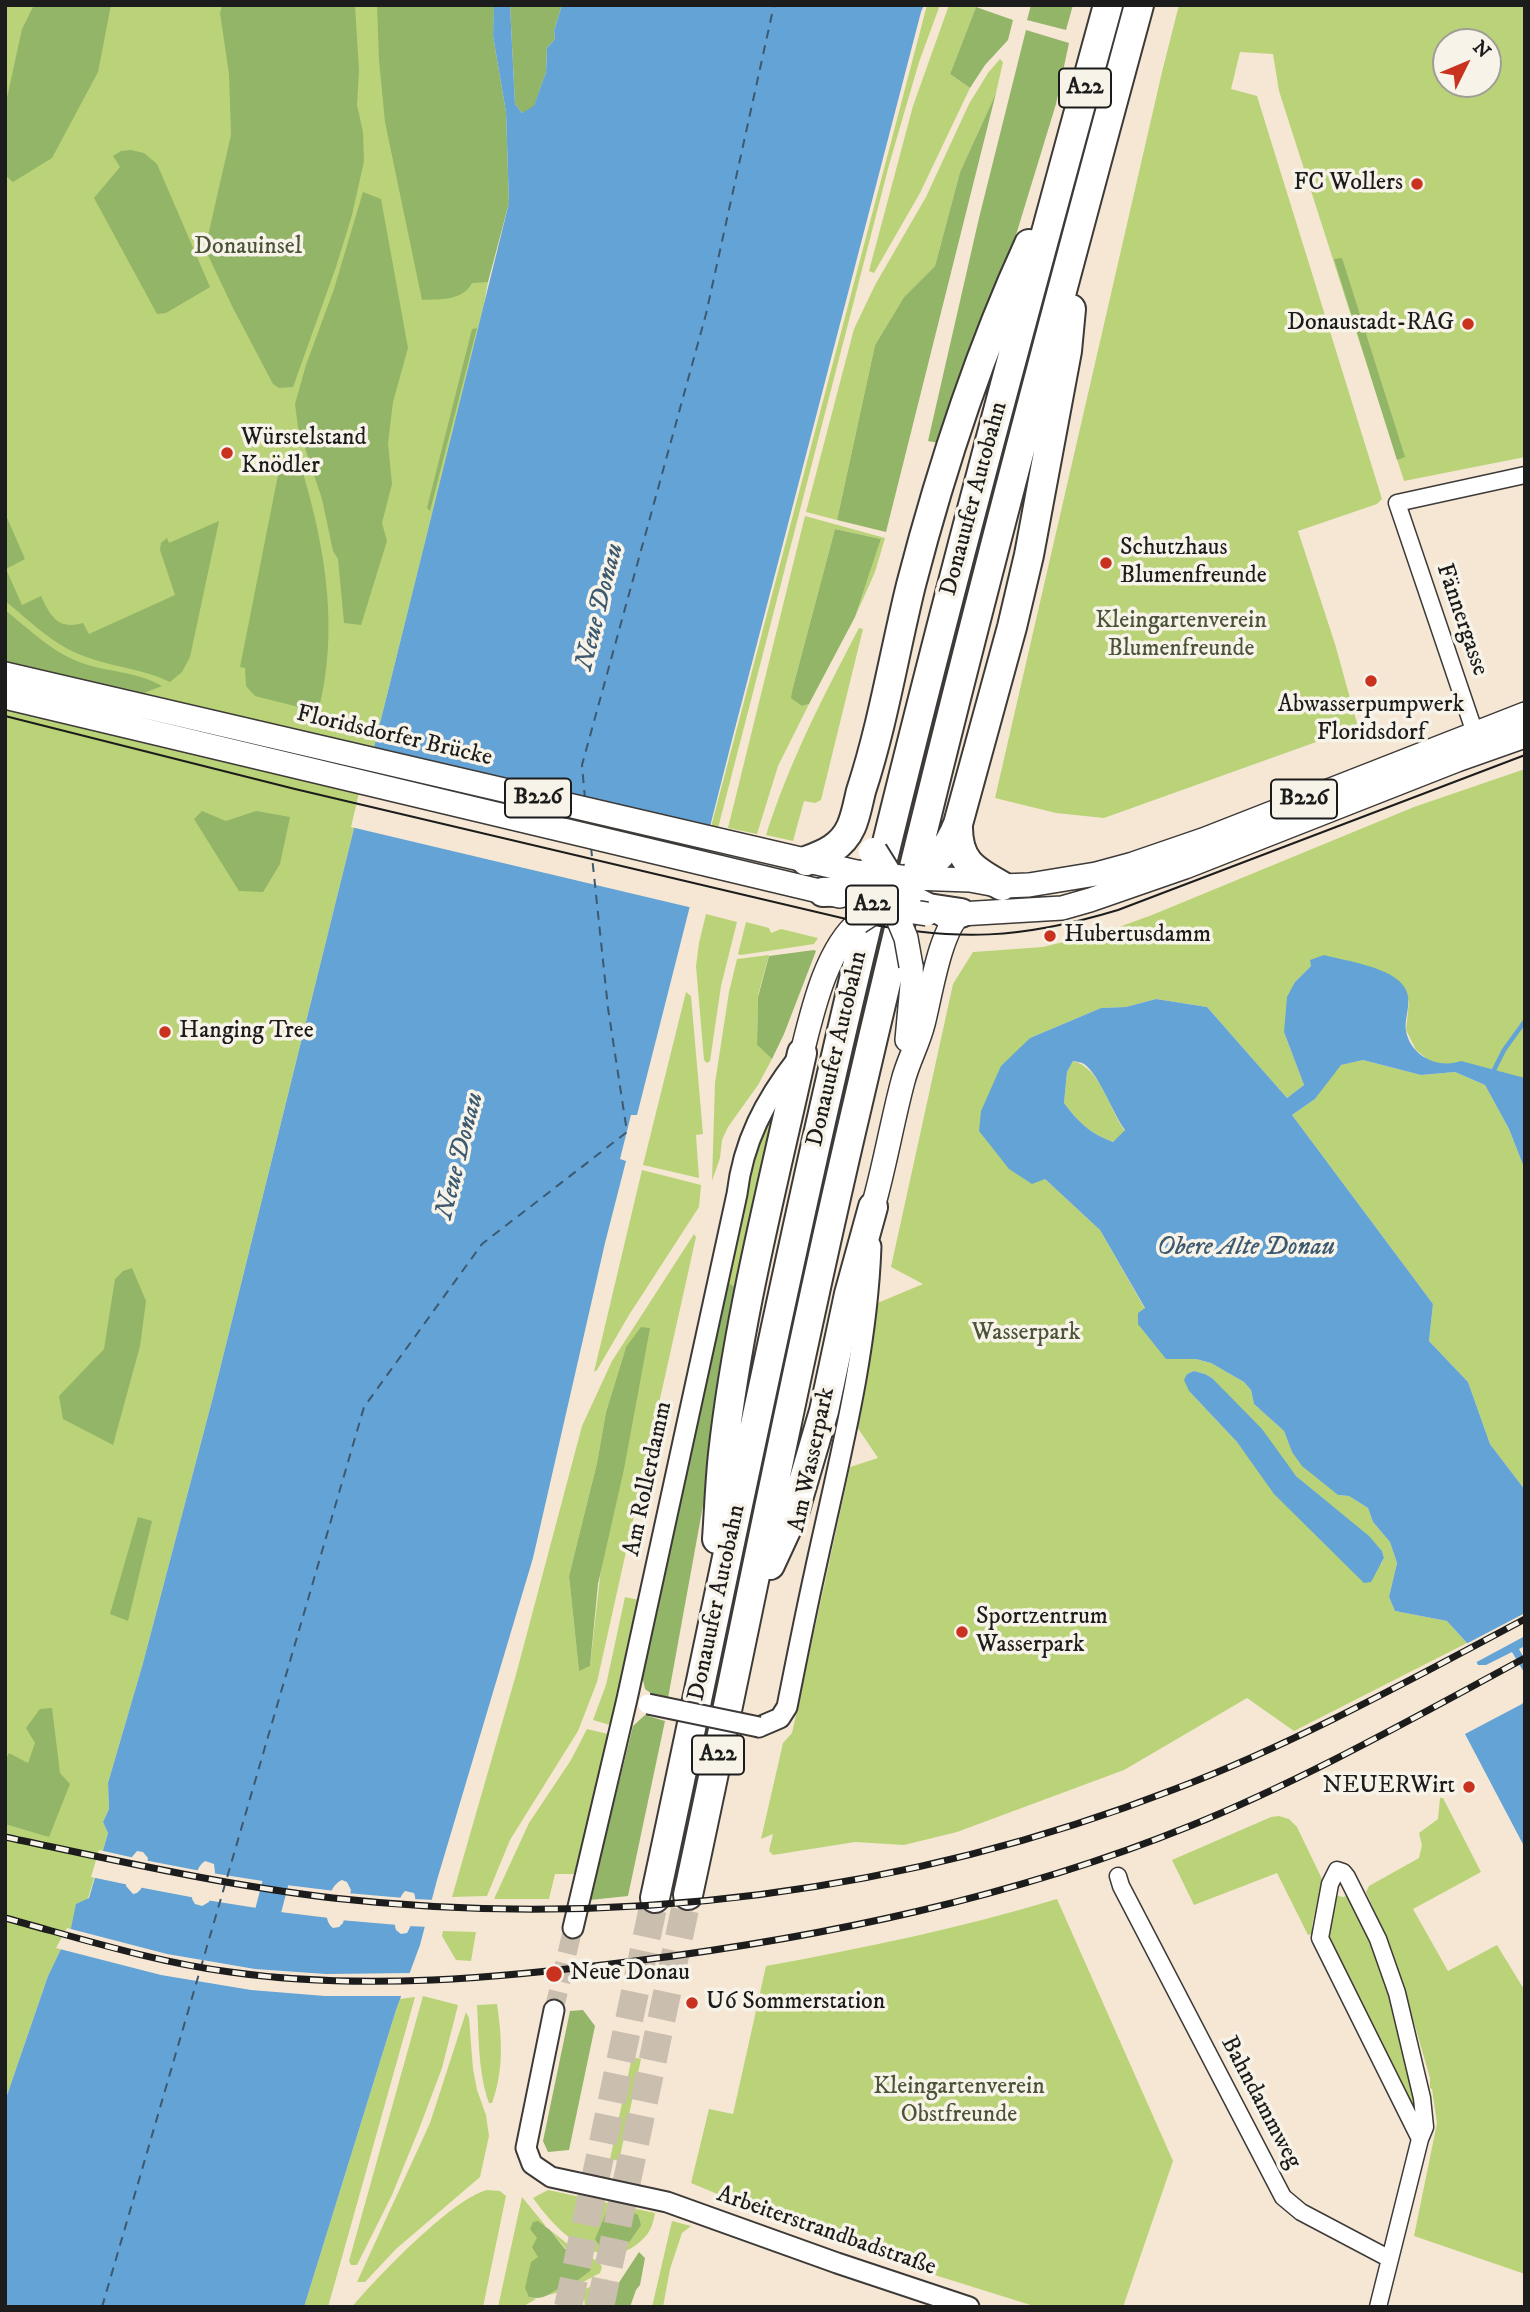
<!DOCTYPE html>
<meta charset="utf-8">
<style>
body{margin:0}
#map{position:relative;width:1530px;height:2312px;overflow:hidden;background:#f5e7d4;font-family:"IM FELL DW Pica",serif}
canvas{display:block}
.frame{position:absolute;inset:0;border:7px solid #1c1c1c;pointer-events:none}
.north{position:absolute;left:1432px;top:28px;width:70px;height:70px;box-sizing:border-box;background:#f7f3e8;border:2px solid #9f9d96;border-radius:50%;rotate:47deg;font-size:19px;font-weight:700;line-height:28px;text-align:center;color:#1c1c1c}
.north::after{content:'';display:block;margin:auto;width:24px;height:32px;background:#c8321e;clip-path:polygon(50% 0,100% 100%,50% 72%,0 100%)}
</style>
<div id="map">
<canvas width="1530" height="2312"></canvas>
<div class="frame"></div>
<div class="north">N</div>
</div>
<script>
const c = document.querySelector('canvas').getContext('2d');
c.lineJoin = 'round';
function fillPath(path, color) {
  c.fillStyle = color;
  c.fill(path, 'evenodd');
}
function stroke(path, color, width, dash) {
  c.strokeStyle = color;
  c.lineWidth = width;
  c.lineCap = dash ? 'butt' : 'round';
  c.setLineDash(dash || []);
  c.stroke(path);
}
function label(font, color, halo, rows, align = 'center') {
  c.font = font + ' "IM FELL DW Pica",serif';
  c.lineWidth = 7;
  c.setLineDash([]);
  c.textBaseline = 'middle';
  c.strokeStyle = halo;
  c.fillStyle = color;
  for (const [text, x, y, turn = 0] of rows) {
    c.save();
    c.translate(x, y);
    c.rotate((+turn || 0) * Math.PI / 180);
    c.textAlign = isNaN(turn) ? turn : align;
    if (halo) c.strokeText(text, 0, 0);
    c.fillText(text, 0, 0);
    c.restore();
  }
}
fillPath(new Path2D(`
 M 5,5 L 494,5 L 488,282 L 484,304 L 213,1397 L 143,1663 L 108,1783 L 109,1809 L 103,1822 L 108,1833 L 88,1898 L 77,1909 L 71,1928 L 48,1976 L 5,2101 Z
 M 927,5 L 940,5 L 919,62 L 889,165 L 718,828 L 711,827 Z
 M 949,5 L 976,7 L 950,74 L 970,88 L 920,193 L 874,273 L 869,271 L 913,106 Z
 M 1179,5 L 1525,5 L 1525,457 L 1404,481 L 1279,91 L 1273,54 L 1240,52 L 1231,89 L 1257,96 L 1382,499 L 1377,504 L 1298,531 L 1335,644 L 1358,727 L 1104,818 L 1056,813 L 995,798 L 1162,72 ZM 1446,42 L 1488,42 L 1488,84 L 1446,84 Z
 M 1000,59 L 1003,62 L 996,93 L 960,172 L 935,266 L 904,297 L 875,345 L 837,520 L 806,512 L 854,329 L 875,285 L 926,197 L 969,104 L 988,73 Z
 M 805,516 L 885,538 L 875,572 L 855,617 L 881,539 L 835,529 L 793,687 L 802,706 L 809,704 L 778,766 L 757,834 L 728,828 Z
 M 859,628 L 863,629 L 821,800 L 815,803 L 804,801 L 793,841 L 766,835 C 790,760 823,697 859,628 Z
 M 1525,769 L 1525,1078 L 1453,1064 L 1438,1064 L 1427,1059 L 1416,1050 L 1406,1030 L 1409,1001 L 1311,966 L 1295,982 L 1284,1032 L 1304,1085 L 1287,1098 L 1207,1007 L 1156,999 L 1126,1007 L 1101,1008 L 1030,1038 L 1045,1179 L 1100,1230 L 1145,1309 L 1166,1359 L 1196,1359 L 1211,1363 L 1244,1382 L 1251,1390 L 1254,1404 L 1284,1431 L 1292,1452 L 1338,1495 L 1349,1496 L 1368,1508 L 1373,1522 L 1390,1542 L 1397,1563 L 1389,1597 L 1395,1611 L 1447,1621 L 1467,1643 L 1294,1731 L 1247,1698 L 1124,1770 L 957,1832 L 904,1845 L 855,1842 L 773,1855 L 769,1851 L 773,1834 L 761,1839 L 783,1743 L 792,1733 L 850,1467 L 878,1458 L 849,1415 L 868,1307 L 923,1284 L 891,1267 L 953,984 L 973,952 L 1043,947 L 1108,931 L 1152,915 L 1414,807 ZM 1194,1371 L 1205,1374 L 1212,1378 L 1296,1476 L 1368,1536 L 1382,1551 L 1384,1558 L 1381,1565 L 1256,1467 L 1237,1442 L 1189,1391 L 1187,1374 Z
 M 706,914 L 737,922 L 721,986 L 710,1061 L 707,1063 L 704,1060 L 696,966 L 699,943 Z
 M 746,922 L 769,928 L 771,933 L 781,929 L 818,938 L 814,944 L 741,955 L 738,954 Z
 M 769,955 L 758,995 L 757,1045 L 772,1059 L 758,1085 L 728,1127 L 722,1140 L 720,1158 L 712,1181 L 715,1083 L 729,992 L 737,959 Z
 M 686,992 L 691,996 L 703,1134 L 696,1135 L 699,1178 L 643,1165 Z
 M 1363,1060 L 1421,1075 L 1455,1072 L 1485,1085 L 1509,1129 L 1525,1170 L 1525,1490 L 1490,1444 L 1468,1382 L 1429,1341 L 1433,1304 L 1292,1115 L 1315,1099 L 1340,1065 Z
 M 1073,1061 C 1101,1068 1109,1109 1125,1131 L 1113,1142 C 1091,1134 1078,1122 1064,1103 L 1067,1072 Z
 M 779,1098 L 742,1291 L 727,1282 L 756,1140 Z
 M 642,1170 L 701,1185 L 699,1207 L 629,1315 L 597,1370 L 594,1372 Z
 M 694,1234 L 696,1237 L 597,1682 L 578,1731 L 510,1840 L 487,1896 L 452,1897 L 517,1671 L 582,1426 L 612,1361 ZM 626,1347 L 590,1666 L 579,1670 L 569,1576 L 597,1463 L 606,1412 Z
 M 625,1597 L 639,1600 L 613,1726 L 593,1720 L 606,1685 Z
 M 587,1729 L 608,1734 L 578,1874 L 555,1874 L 549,1899 L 494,1899 L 529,1823 L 571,1760 Z
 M 1440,1798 L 1443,1798 L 1481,1872 L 1413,1909 L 1448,1971 L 1497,1945 L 1525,1991 L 1525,2274 L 1414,2236 L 1437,2123 L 1432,2089 L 1430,2088 L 1430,2078 C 1412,2014 1394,1953 1366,1892 L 1369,1886 L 1419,1858 L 1422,1845 L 1419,1833 L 1438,1819 Z
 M 1279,1816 L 1289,1819 L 1297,1827 L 1322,1879 L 1312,1926 L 1312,1934 L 1308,1935 L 1277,1873 L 1194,1905 L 1172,1860 L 1271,1817 Z
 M 1352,1894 L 1374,1939 L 1405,2045 L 1418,2119 L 1328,1940 L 1334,1895 L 1343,1897 Z
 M 1057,1899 L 1173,2161 L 1123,2307 L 1037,2307 L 842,2246 L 691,2183 L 709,2109 L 733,2114 L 766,1966 C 864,1948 961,1928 1057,1899 Z
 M 443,1931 L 476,1932 L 471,1961 L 456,1960 L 442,1936 Z
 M 423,1996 L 458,2005 L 442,2068 L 419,2129 L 392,2195 L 357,2265 L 351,2265 L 349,2261 Z
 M 415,1997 L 328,2307 L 304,2307 L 396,2010 L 400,1999 Z
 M 497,2004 C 502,2038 504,2070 492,2103 L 489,2103 C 478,2072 479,2037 477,2005 Z
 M 466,2012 L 469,2018 L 473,2069 L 477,2090 L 486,2115 L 489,2136 L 480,2177 L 396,2249 L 365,2282 L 357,2282 L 430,2123 Z
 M 632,2057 L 641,2059 L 619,2161 L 610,2159 Z
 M 487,2190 L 500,2191 L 506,2196 L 483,2307 L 352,2307 C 377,2277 452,2199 487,2190 Z
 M 548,2190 L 655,2213 C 652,2229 649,2235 636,2245 C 597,2274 554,2228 533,2198 Z
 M 522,2197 L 545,2225 L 537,2238 L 538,2257 L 529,2297 L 536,2299 L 522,2307 L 498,2307 Z
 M 672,2221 L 691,2226 L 682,2233 L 670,2269 L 663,2307 L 652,2307 Z
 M 550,2230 L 569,2245 L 599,2262 L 602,2267 L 600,2273 L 570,2289 L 549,2295 L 562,2286 L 577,2257 L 575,2252 L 566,2249 Z
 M 607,2279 L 609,2287 L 601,2307 L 585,2307 L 584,2298 L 566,2298 Z`), '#bad378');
fillPath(new Path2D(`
 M 34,5 L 111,5 L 98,72 L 52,158 L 13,182 L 5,175 L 5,107 L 22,29 Z
 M 222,5 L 355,5 L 359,70 L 357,105 L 363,132 L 364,161 L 352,215 L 336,267 L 293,387 L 279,388 L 273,384 L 233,308 L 205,249 L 231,135 L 229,74 L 220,13 Z
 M 377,5 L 494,5 L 493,36 L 506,112 L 509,203 L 488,282 L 472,283 C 463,301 440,299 422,300 L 385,122 L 379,60 Z
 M 510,5 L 562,5 L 554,31 L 555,39 L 547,48 L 546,72 L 534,107 L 527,112 L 522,113 L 515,104 Z
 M 1031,5 L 1073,5 L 1066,30 L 1027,20 Z
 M 976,7 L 1013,20 L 1008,40 L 985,65 L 970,88 L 950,74 Z
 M 1026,30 L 1069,43 L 1056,104 L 1001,284 L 939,443 L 928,441 L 979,218 Z
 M 996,93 L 886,532 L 837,520 L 875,345 L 904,297 L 935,266 L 960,172 Z
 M 131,150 L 144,153 L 157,164 L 210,287 L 166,313 L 157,314 L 94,198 L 120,167 L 113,156 L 121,151 Z
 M 363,192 L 381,199 L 408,348 L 393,402 L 388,443 L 392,484 L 382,523 L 387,541 L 361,625 L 344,623 L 338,559 L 333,551 L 322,499 L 298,427 L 295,404 L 306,365 L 334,289 Z
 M 1342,258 L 1405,457 L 1397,460 L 1334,259 Z
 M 477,328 L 430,511 L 427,508 L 472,329 Z
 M 279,470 L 303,473 C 326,551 339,632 318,712 L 255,696 L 246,686 L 245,668 L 240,667 Z
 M 5,513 L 25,559 L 6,569 L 22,605 L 41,596 C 51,617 58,630 83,623 L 89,634 L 175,595 L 160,550 L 161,543 L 167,538 L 169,543 L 219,521 L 190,657 L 182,672 L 170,682 C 141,668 110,667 81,655 C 52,644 29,620 5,601 Z
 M 835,529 L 881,539 L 855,617 L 809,704 L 802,706 L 791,698 L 793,687 Z
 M 5,610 C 30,630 56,656 88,665 C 112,672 140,673 162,686 L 144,693 L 135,693 L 5,664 Z
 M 202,811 L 226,821 L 256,811 L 290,817 L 280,864 L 263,892 L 239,891 L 194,819 Z
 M 814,950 L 816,951 L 784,1034 L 772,1059 L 757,1045 L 758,997 L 769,956 Z
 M 132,1268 L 146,1301 L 140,1346 L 113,1445 L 63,1419 L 59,1396 L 104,1349 L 115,1279 L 123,1271 Z
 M 727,1282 L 742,1291 L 668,1698 L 655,1696 L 645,1689 L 641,1671 Z
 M 641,1327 L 650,1328 L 624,1469 L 598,1584 L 590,1666 L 579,1671 L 569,1576 L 597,1463 L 606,1412 L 626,1347 Z
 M 138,1517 L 152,1521 L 128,1621 L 110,1614 Z
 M 52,1708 L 60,1773 L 70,1784 L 49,1837 L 5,1824 L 5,1761 L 9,1753 L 28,1763 L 35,1743 L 26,1728 L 40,1709 Z
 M 645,1715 L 665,1721 L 628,1896 L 590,1900 L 633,1726 Z
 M 583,2010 L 595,2026 L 569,2150 L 548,2152 L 543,2141 L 570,2011 Z
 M 609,2206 L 624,2208 L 638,2215 L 641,2225 L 630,2241 L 615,2253 L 602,2250 L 595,2239 Z
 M 538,2221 L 550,2230 L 565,2249 L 575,2252 L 577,2257 L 583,2257 L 591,2270 L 569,2287 L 562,2286 C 552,2293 542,2301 529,2297 L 525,2288 L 531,2262 L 538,2257 L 532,2247 L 537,2238 L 530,2229 L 533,2222 Z
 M 639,2252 L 645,2258 L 640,2285 L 636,2290 L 630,2307 L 609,2307 L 618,2284 Z`), '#93b568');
fillPath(new Path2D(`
 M 494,5 L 510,5 L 515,104 L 522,113 L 534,106 L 546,72 L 547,48 L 555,39 L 554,31 L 562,5 L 924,5 L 921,12 L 733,736 L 637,1115 L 631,1115 L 620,1159 L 626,1161 L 605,1243 L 533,1558 L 437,1880 L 420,1945 L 396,2010 L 304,2307 L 5,2307 L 5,2101 L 48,1976 L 71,1928 L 76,1904 L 89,1898 L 108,1833 L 103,1822 L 109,1809 L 108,1783 L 143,1663 L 213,1397 L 509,203 L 506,112 L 493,36 ZM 137,1851 L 143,1852 L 148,1858 L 141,1889 L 137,1893 L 133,1894 L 126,1886 L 132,1857 ZM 205,1861 L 214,1864 L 215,1873 L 209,1902 L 202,1906 L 195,1904 L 192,1899 C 194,1887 194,1868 205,1861 ZM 274,1875 L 281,1880 L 282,1884 L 275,1913 L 266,1918 L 259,1911 C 262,1899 261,1880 274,1875 ZM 342,1880 L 347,1882 L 351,1890 L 343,1923 L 339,1927 L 333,1928 C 320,1919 328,1885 342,1880 ZM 405,1891 L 414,1893 C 418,1903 413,1924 407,1933 L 401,1934 L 396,1930 C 393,1920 397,1899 405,1891 Z
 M 1324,955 C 1346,961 1393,967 1405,988 C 1413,1002 1404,1017 1406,1031 C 1411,1057 1439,1069 1461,1061 L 1525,1078 L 1525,1170 L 1509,1129 L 1485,1085 L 1455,1072 L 1421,1075 L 1363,1060 L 1341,1065 L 1315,1099 L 1292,1115 L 1433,1304 L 1429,1341 L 1468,1382 L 1490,1444 L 1525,1490 L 1525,1646 L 1519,1649 L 1525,1660 L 1525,1674 L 1512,1652 L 1486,1665 L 1478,1665 L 1467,1643 L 1447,1621 L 1395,1611 L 1389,1597 L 1397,1563 L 1390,1542 L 1373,1522 L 1368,1508 L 1349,1496 L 1338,1495 L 1302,1466 L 1292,1452 L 1284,1431 L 1254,1404 L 1251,1390 L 1244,1382 L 1211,1363 L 1196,1359 L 1166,1359 L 1138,1324 L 1138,1313 L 1145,1308 L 1100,1230 L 1045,1179 L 1032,1184 L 1009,1169 L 979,1131 L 981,1111 L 1001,1066 L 1030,1038 L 1101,1008 L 1126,1007 L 1156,999 L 1207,1007 L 1287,1098 L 1304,1085 L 1284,1032 L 1287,997 L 1295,982 L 1311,966 L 1310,960 ZM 1073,1061 C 1077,1062 1081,1062 1084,1064 C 1099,1074 1113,1114 1125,1130 L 1113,1142 C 1091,1134 1078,1122 1064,1103 L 1067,1072 Z
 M 1194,1371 L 1205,1374 L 1212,1378 L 1262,1429 L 1296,1476 L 1369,1536 L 1382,1551 L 1384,1558 L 1371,1582 L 1364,1583 L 1274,1494 L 1237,1442 L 1189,1391 L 1184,1380 L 1187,1374 Z
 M 1525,1700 L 1525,1848 L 1465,1734 L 1522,1704 Z`), '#64a3d6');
fillPath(new Path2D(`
 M 370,746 L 713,827 L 693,908 L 351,827 Z
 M 1525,1613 L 1525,1636 L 1473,1664 L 1464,1645 Z
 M 99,1850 L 135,1858 L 129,1885 L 91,1877 Z
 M 144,1860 L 201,1871 L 196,1898 L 138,1887 Z
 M 212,1873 L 269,1882 L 263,1909 L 206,1900 Z
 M 278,1884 L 335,1891 L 329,1918 L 272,1911 Z
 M 347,1893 L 404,1898 L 398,1925 L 340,1920 Z
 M 413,1899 L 436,1900 L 429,1927 L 407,1926 Z
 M 67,1928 L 167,1954 L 255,1969 L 326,1974 L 413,1973 L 405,1996 L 325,1996 L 251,1990 L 161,1975 L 56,1948 Z`), '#f5e7d4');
stroke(new Path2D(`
 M 1494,1070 L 1504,1050 L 1525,1021`), '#64a3d6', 4.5);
stroke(new Path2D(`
 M 257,1954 L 286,1842`), '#64a3d6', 26);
stroke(new Path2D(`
 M 585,799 L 582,765 L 706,314 L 774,5
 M 102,2307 L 364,1407 L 482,1244 L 627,1132 L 608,1008 L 591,847`), '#3c5970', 2, [9, 7]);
stroke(new Path2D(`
 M 554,2010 L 573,1928`), '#cabeaf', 19, [19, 10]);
stroke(new Path2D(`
 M 568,2307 L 655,1898
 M 600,2307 L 688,1895`), '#cabeaf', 28, [28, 14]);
const minor = new Path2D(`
 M 1478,742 L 1397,503 L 1525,475
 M 1118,1876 L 1121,1886 L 1283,2197 L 1301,2212 L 1390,2259
 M 1378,2307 L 1420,2139 L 1425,2127 L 1422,2098 L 1397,1993 L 1378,1939 L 1347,1877 L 1343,1872 L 1337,1870 L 1330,1884 L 1320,1938 L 1420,2139`);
const tertiary = new Path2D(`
 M 759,1727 L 780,1718 L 787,1707 C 796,1662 805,1616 815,1571 C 838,1464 867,1357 871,1246
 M 573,1928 L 627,1699 L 737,1194 C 743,1142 765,1100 797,1059
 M 554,2010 L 526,2148 L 532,2164 L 551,2177 L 667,2202 L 837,2263 L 969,2307`);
const primary = new Path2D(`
 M 5,674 L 856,872
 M 5,697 L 840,896
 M 911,878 L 970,880 L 1002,886 L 1029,885 L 1096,874 L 1133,864 L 1203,840 L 1525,714
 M 943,915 L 1062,908 L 1090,900 L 1185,867 L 1457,760 L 1525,736
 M 907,1040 L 912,985 L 911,966
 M 802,1053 C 812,1013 826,949 859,922
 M 873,1207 C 885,1165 892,1122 903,1081 C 908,1061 918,1044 923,1024 C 930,998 940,929 961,913`);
const motorway = new Path2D(`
 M 958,824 C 957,861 973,870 1002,886
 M 806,861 C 825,854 842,847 851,827 C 856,816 858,803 861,791 C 883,724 894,654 911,585 C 941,469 979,353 1029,244
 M 911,878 C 935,865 948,849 958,824 L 1012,627 L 1029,555 L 1067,351 L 1071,309
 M 823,892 L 851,891
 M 907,897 L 928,908 L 961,913
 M 717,1539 C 719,1511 720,1482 723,1454 C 738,1319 773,1185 802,1053
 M 770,1565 L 794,1513 L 824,1411 L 849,1294 L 873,1207
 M 688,1895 C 745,1631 796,1365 858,1102 C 943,735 1040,369 1139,5
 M 655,1898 C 712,1633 765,1368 825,1104 C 909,735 1008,370 1108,5`);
stroke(minor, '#3d3a38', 19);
stroke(tertiary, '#3d3a38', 23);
stroke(primary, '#3d3a38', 26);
stroke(motorway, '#3d3a38', 32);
stroke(minor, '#fff', 16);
stroke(tertiary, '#fff', 19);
stroke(primary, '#fff', 23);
stroke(motorway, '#fff', 28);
stroke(new Path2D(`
 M 5,716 L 295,789 L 859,922 C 957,942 1022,939 1118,910 L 1525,755`), '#1c1c1c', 2);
const rail = new Path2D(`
 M 5,1837 C 114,1860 223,1885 333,1898 C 618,1930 907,1893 1175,1789 C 1296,1743 1410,1680 1525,1619
 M 5,1918 C 79,1938 154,1962 230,1972 C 363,1991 501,1978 635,1961 C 824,1937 1012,1898 1190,1826 C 1306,1779 1415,1717 1525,1658`);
stroke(rail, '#1c1c1c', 7);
stroke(rail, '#f7f3e8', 4.5, [13]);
const tertiaryBridge = new Path2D(`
 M 648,1704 L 759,1727`);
const primaryBridge = new Path2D(`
 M 856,872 L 901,877
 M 894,909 L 906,938 L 911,966
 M 894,909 L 927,914
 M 859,922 L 882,907`);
const motorwayBridge = new Path2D(`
 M 873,852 L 888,876
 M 851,891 L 879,890
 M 907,897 L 896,885 L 911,878`);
stroke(tertiaryBridge, '#3d3a38', 23, []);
stroke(primaryBridge, '#3d3a38', 26, []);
stroke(motorwayBridge, '#3d3a38', 32, []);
stroke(tertiaryBridge, '#fff', 19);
stroke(primaryBridge, '#fff', 23);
stroke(motorwayBridge, '#fff', 28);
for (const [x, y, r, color] of [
 [1417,184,7,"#c8321e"],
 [1468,324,7,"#c8321e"],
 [227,453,7,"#c8321e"],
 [1106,563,7,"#c8321e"],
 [1371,681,7,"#c8321e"],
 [1050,936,7,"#c8321e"],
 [165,1032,7,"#c8321e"],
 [962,1632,7,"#c8321e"],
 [1469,1787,7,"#c8321e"],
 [554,1974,9,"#c8321e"],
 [692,2003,7,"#c8321e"]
]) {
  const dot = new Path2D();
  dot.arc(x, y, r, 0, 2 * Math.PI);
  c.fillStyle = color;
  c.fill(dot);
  stroke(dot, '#f7f3e8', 2.5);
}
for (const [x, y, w] of [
 [1085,88,52],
 [538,798,66],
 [1304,799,66],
 [872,905,52],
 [718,1755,52]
]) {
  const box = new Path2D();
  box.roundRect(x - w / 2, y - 19.5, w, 39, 5);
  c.fillStyle = '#f7f3e8';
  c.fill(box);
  stroke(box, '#1c1c1c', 2);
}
label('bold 23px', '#1c1c1c', null, [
 ["A22",1085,88],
 ["B226",538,798],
 ["B226",1304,799],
 ["A22",872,905],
 ["A22",718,1755]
]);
label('24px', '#1c1c1c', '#f7f3e8', [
 ["FC Wollers",1403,184,"right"],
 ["Donaustadt-RAG",1454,324,"right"],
 ["Würstelstand",241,439],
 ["Knödler",241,467],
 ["Schutzhaus",1120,549],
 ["Blumenfreunde",1120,577],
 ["Abwasserpumpwerk",1371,706,"center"],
 ["Floridsdorf",1371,734,"center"],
 ["Hubertusdamm",1064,936],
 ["Hanging Tree",179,1032],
 ["Sportzentrum",976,1618],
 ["Wasserpark",976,1646],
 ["NEUERWirt",1455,1787,"right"],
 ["Neue Donau",570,1974],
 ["U6 Sommerstation",706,2003]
], 'left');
label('24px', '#4b5338', '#f7f3e8', [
 ["Donauinsel",248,248],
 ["Kleingartenverein",1181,622],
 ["Blumenfreunde",1181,650],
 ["Wasserpark",1026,1334],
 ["Kleingartenverein",959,2088],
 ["Obstfreunde",959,2116]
]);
label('24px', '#1c1c1c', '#f7f3e8', [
 ["Donauufer Autobahn",975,499,-75],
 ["Fännergasse",1461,620,71],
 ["Floridsdorfer Brücke",394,737,13],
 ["Donauufer Autobahn",838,1049,-77],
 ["Am Wasserpark",813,1460,-78],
 ["Am Rollerdamm",649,1479,-78],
 ["Donauufer Autobahn",718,1603,-78],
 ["Bahndammweg",1260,2103,62],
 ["Arbeiterstrandbadstraße",826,2232,19]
]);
label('italic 26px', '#3c5970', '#f7f3e8', [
 ["Neue Donau",601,607,-76],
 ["Neue Donau",461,1156,-76],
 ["Obere Alte Donau",1246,1249]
]);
</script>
